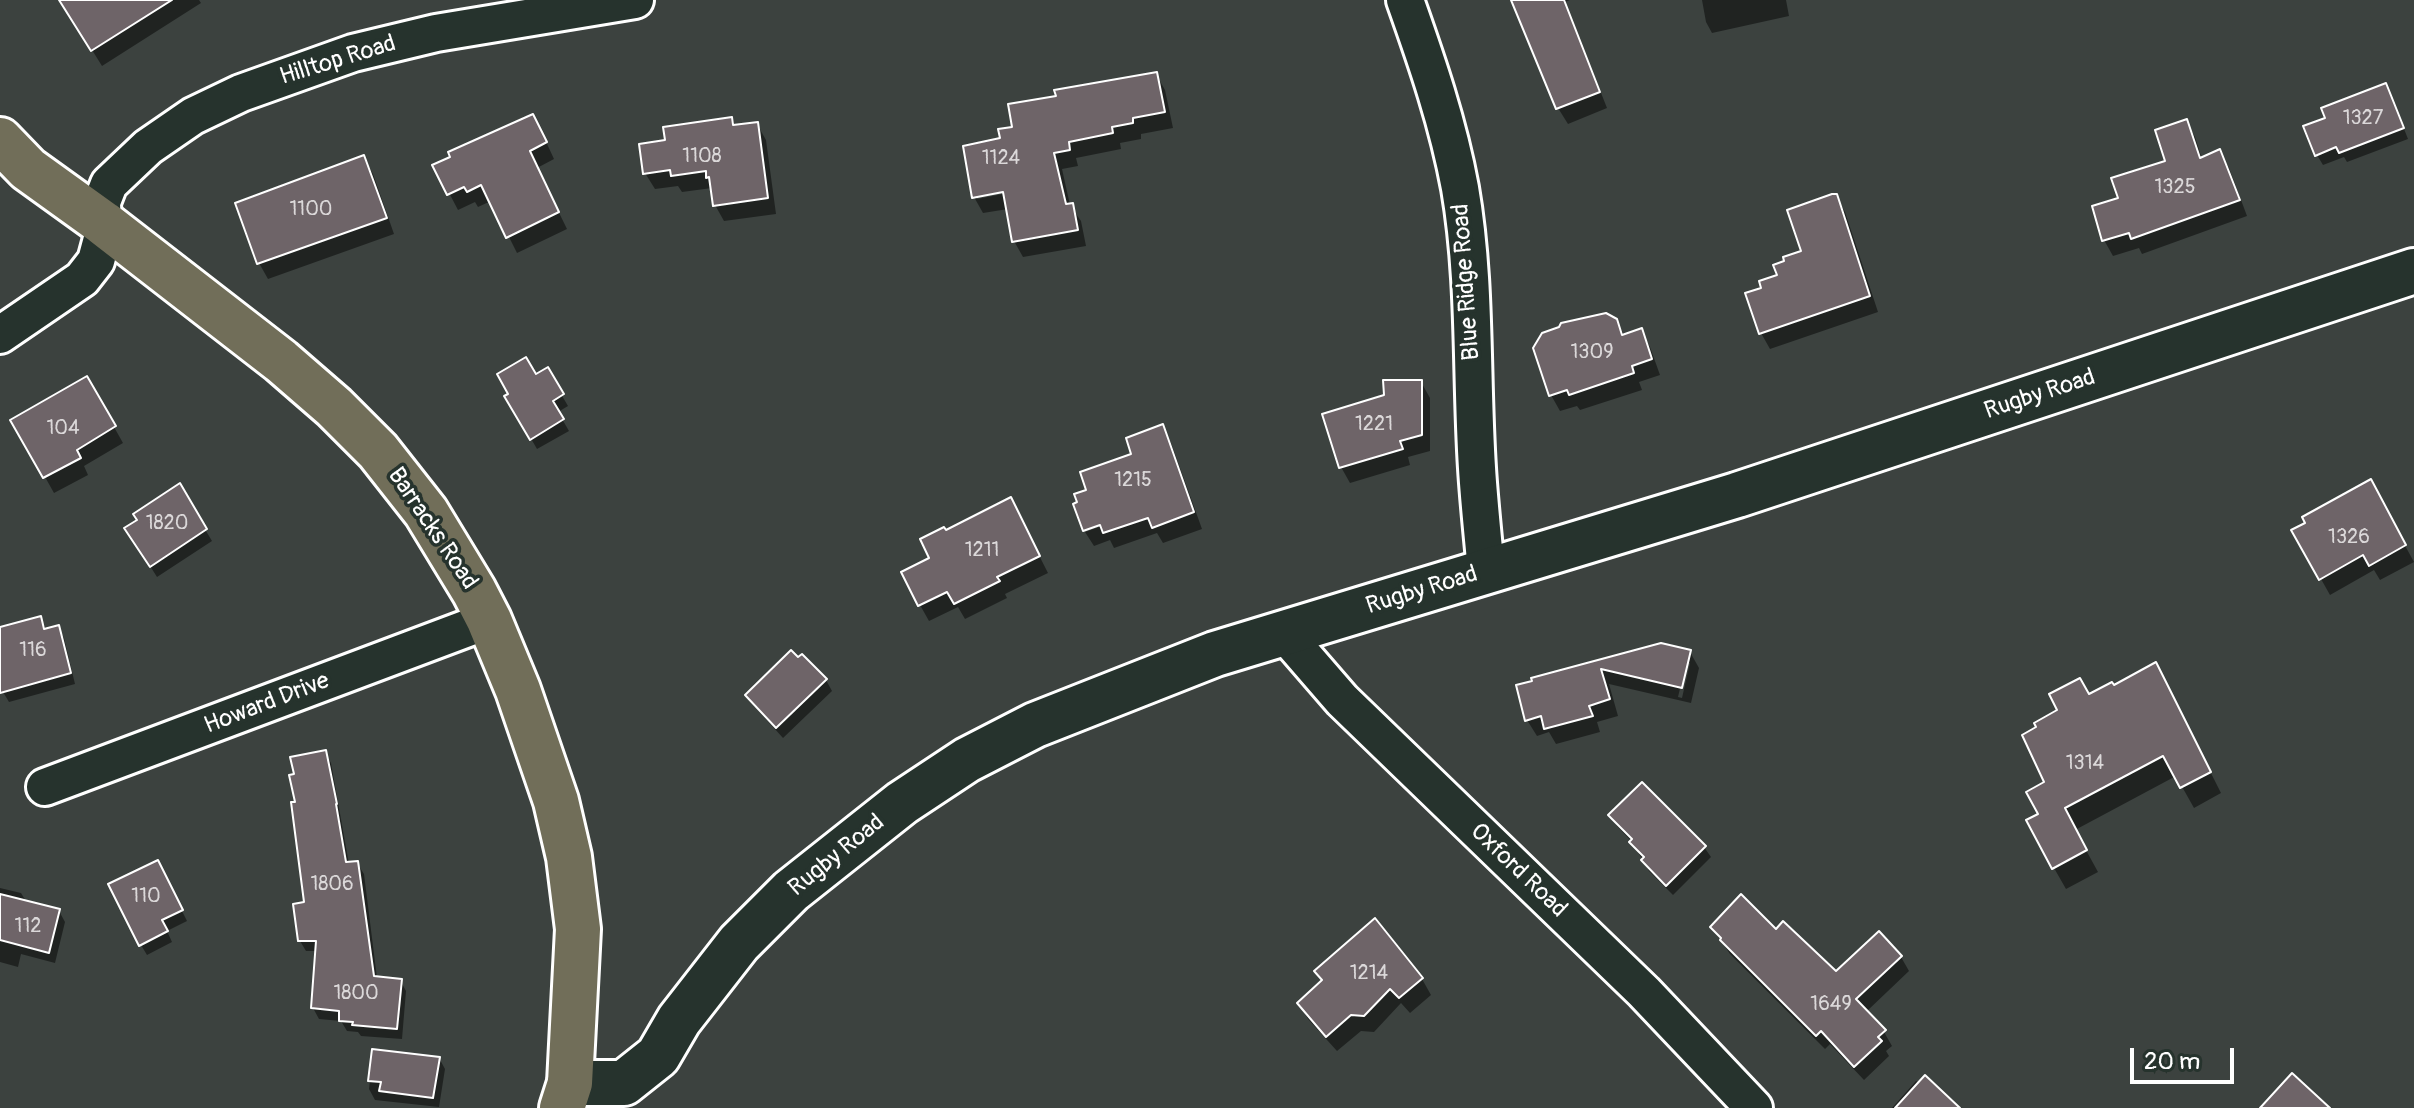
<!DOCTYPE html>
<style>
body{margin:0}
#map{position:relative;width:2414px;height:1108px;overflow:hidden;background:#3c423f;font-family:Pangolin,sans-serif}
canvas{display:block}
.scale{position:absolute;left:2130px;top:1048px;width:104px;height:36px;box-sizing:border-box;border:4px solid #fff;border-top:0;padding-left:10px;font-size:24px;line-height:28px;white-space:nowrap;color:#fff;-webkit-text-stroke:6px #26332d;paint-order:stroke}
</style>
<div id="map">
<canvas width="2414" height="1108"></canvas>
<div class="scale">20 m</div>
</div>
<script>
const c = document.querySelector('canvas').getContext('2d');
c.lineJoin = 'round';
function fillPath(path, color) {
  c.fillStyle = color;
  c.fill(path, 'evenodd');
}
function stroke(path, color, width, dash) {
  c.strokeStyle = color;
  c.lineWidth = width;
  c.lineCap = dash ? 'butt' : 'round';
  c.setLineDash(dash || []);
  c.stroke(path);
}
function label(font, color, halo, rows, align = 'center') {
  c.font = font + ' Pangolin,sans-serif';
  c.lineWidth = 7;
  c.setLineDash([]);
  c.textBaseline = 'middle';
  c.strokeStyle = halo;
  c.fillStyle = color;
  for (const [text, x, y, turn = 0] of rows) {
    c.save();
    c.translate(x, y);
    c.rotate((+turn || 0) * Math.PI / 180);
    c.textAlign = isNaN(turn) ? turn : align;
    if (halo) c.strokeText(text, 0, 0);
    c.fillText(text, 0, 0);
    c.restore();
  }
}
fillPath(new Path2D(`
 M 73,0 L 199,0 L 201,3 L 102,66 L 74,21 Z
 M 1520,0 L 1570,0 L 1565,2 L 1607,108 L 1568,124 L 1558,108 Z
 M 1702,0 L 1786,0 L 1789,16 L 1712,33 L 1706,22 Z
 M 1156,74 L 1165,90 L 1173,128 L 1141,134 L 1141,139 L 1120,143 L 1121,149 L 1076,158 L 1078,166 L 1062,169 L 1070,205 L 1081,221 L 1086,246 L 1023,257 L 1014,241 L 1008,209 L 983,213 L 974,197 L 1002,140 L 1015,128 ZM 1013,188 L 1013,192 L 977,199 L 977,195 Z
 M 2391,96 L 2408,139 L 2347,162 L 2344,157 L 2323,165 L 2317,155 Z
 M 731,120 L 735,127 L 757,124 L 766,140 L 776,214 L 724,221 L 715,205 L 712,188 L 682,192 L 678,186 L 655,189 L 645,173 L 667,142 Z
 M 2186,121 L 2195,137 L 2202,159 L 2219,152 L 2229,168 L 2247,216 L 2142,254 L 2139,248 L 2113,256 L 2104,240 L 2120,199 L 2168,162 Z
 M 542,133 L 554,159 L 537,168 L 567,229 L 517,253 L 491,201 L 478,207 L 475,202 L 458,210 L 435,166 L 452,158 Z
 M 364,158 L 373,174 L 394,234 L 268,279 L 259,263 Z
 M 1836,196 L 1845,212 L 1878,312 L 1770,349 L 1761,333 L 1747,294 L 1763,289 L 1803,252 Z
 M 1616,321 L 1625,336 L 1641,331 L 1650,347 L 1660,375 L 1639,382 L 1642,390 L 1580,410 L 1577,406 L 1560,411 L 1551,395 L 1535,348 Z
 M 547,370 L 568,406 L 558,412 L 569,431 L 537,449 L 507,397 Z
 M 87,379 L 123,443 L 84,466 L 88,475 L 54,493 L 13,420 Z
 M 1421,382 L 1430,398 L 1430,451 L 1408,457 L 1410,465 L 1350,483 L 1341,467 Z
 M 1162,427 L 1171,443 L 1202,529 L 1163,543 L 1157,533 L 1114,548 L 1110,540 L 1094,546 L 1085,532 L 1110,523 L 1088,491 L 1134,455 Z
 M 179,486 L 212,541 L 157,577 L 133,539 L 139,520 Z
 M 2379,498 L 2414,562 L 2380,580 L 2374,570 L 2330,595 L 2294,531 Z
 M 1019,516 L 1048,573 L 1005,594 L 1007,598 L 965,619 L 958,607 L 929,621 L 920,605 L 932,559 L 945,533 Z
 M 40,619 L 47,630 L 58,627 L 64,638 L 75,684 L 9,702 L 3,692 L 0,679 L 0,629 Z
 M 1690,652 L 1699,668 L 1691,703 L 1609,684 L 1618,716 L 1597,722 L 1600,732 L 1556,744 L 1549,732 L 1537,736 L 1527,720 L 1533,679 ZM 1686,663 L 1690,663 L 1682,698 L 1678,697 Z
 M 802,656 L 826,680 L 832,691 L 783,738 L 754,706 L 747,696 Z
 M 2167,686 L 2221,793 L 2194,808 L 2176,776 L 2075,830 L 2098,872 L 2066,889 L 2054,868 L 2040,815 L 2046,783 L 2089,696 L 2113,688 Z
 M 325,752 L 331,763 L 349,864 L 357,863 L 364,874 L 377,978 L 400,980 L 406,991 L 402,1039 L 361,1036 L 358,1032 L 347,1031 L 341,1021 L 319,1019 L 313,1008 L 317,951 L 306,951 L 300,941 L 306,904 L 297,803 Z
 M 1611,816 L 1704,847 L 1711,857 L 1673,895 L 1649,871 L 1632,842 L 1617,826 Z
 M 163,873 L 187,921 L 167,931 L 172,942 L 147,955 L 141,945 Z
 M 0,888 L 21,893 L 27,903 L 59,911 L 65,922 L 55,963 L 21,954 L 18,967 L 0,962 Z
 M 1712,927 L 1776,931 L 1836,974 L 1901,957 L 1909,971 L 1866,1012 L 1884,1032 L 1892,1046 L 1886,1051 L 1889,1056 L 1864,1080 L 1830,1044 L 1825,1049 L 1730,954 Z
 M 1317,971 L 1422,979 L 1431,995 L 1410,1013 L 1401,1003 L 1374,1032 L 1361,1031 L 1337,1051 L 1308,1019 L 1299,1003 L 1323,982 Z
 M 373,1051 L 439,1058 L 445,1069 L 439,1107 L 375,1100 L 369,1089 Z
 M 1916,1081 L 1920,1083 L 1957,1108 L 1892,1108 Z`), '#0007');
const building = new Path2D(`
 M 59,0 L 172,0 L 91,51 Z
 M 1511,0 L 1564,0 L 1600,92 L 1556,109 Z
 M 1157,72 L 1165,112 L 1133,118 L 1133,123 L 1112,127 L 1113,133 L 1069,142 L 1070,150 L 1054,153 L 1066,204 L 1073,203 L 1078,230 L 1012,242 L 1003,192 L 972,198 L 963,146 L 1000,138 L 998,129 L 1012,127 L 1008,104 L 1056,96 L 1054,90 Z
 M 2386,83 L 2404,128 L 2339,153 L 2336,147 L 2315,156 L 2303,126 L 2325,118 L 2321,108 Z
 M 533,114 L 547,142 L 530,151 L 559,212 L 506,238 L 481,185 L 467,192 L 464,187 L 447,195 L 432,165 L 450,157 L 448,152 Z
 M 732,117 L 733,125 L 758,122 L 768,198 L 713,206 L 709,177 L 706,178 L 706,171 L 671,176 L 670,170 L 643,174 L 639,144 L 665,140 L 663,127 Z
 M 2187,119 L 2200,158 L 2220,149 L 2240,200 L 2131,239 L 2129,233 L 2102,241 L 2092,206 L 2118,198 L 2111,178 L 2165,161 L 2155,130 Z
 M 364,155 L 387,218 L 257,264 L 235,203 Z
 M 1832,194 L 1837,194 L 1870,296 L 1759,334 L 1745,293 L 1761,288 L 1759,281 L 1777,275 L 1773,265 L 1784,261 L 1783,257 L 1801,251 L 1787,210 Z
 M 1606,313 L 1617,319 L 1622,335 L 1642,328 L 1652,359 L 1632,366 L 1634,373 L 1569,395 L 1567,390 L 1549,396 L 1533,348 L 1542,333 L 1559,327 L 1561,323 Z
 M 526,357 L 536,374 L 548,367 L 564,394 L 553,401 L 564,419 L 530,440 L 504,396 L 508,394 L 497,374 Z
 M 87,376 L 116,426 L 77,450 L 81,458 L 43,478 L 10,420 Z
 M 1383,380 L 1422,380 L 1422,435 L 1400,441 L 1403,449 L 1339,468 L 1322,414 L 1384,395 Z
 M 1163,424 L 1194,512 L 1152,528 L 1148,518 L 1103,533 L 1100,525 L 1083,531 L 1073,504 L 1077,502 L 1074,494 L 1086,490 L 1080,472 L 1131,454 L 1126,438 Z
 M 2371,479 L 2406,545 L 2369,566 L 2363,555 L 2319,580 L 2291,530 L 2305,523 L 2302,517 Z
 M 180,483 L 207,529 L 150,567 L 124,528 L 137,520 L 133,514 Z
 M 1011,497 L 1040,556 L 997,577 L 1000,581 L 954,604 L 947,592 L 918,606 L 901,572 L 929,558 L 920,539 L 944,527 L 946,530 Z
 M 41,616 L 44,629 L 59,625 L 71,673 L 0,693 L 0,627 Z
 M 1661,643 L 1691,650 L 1682,688 L 1601,669 L 1610,699 L 1589,706 L 1593,716 L 1544,729 L 1541,716 L 1525,721 L 1516,685 L 1532,681 L 1531,678 Z
 M 791,650 L 798,657 L 802,654 L 827,679 L 776,728 L 745,695 Z
 M 2156,662 L 2211,772 L 2180,788 L 2163,756 L 2065,808 L 2087,850 L 2052,869 L 2026,820 L 2038,814 L 2026,792 L 2044,782 L 2022,735 L 2036,727 L 2034,723 L 2057,710 L 2049,694 L 2080,678 L 2089,694 L 2112,682 L 2114,685 Z
 M 326,750 L 337,804 L 336,804 L 346,862 L 358,861 L 374,976 L 402,979 L 397,1029 L 352,1025 L 353,1022 L 339,1021 L 339,1011 L 311,1008 L 316,941 L 298,941 L 293,904 L 304,902 L 291,802 L 295,802 L 289,775 L 294,774 L 290,757 Z
 M 1642,782 L 1706,846 L 1666,886 L 1641,860 L 1644,857 L 1629,842 L 1632,839 L 1608,815 Z
 M 158,860 L 183,910 L 162,920 L 168,931 L 139,946 L 108,884 Z
 M 0,894 L 60,909 L 49,953 L 0,940 Z
 M 1741,894 L 1776,929 L 1783,921 L 1836,971 L 1879,931 L 1902,956 L 1856,999 L 1886,1030 L 1878,1037 L 1882,1041 L 1854,1067 L 1821,1031 L 1816,1036 L 1720,940 L 1721,938 L 1710,927 Z
 M 1375,918 L 1423,978 L 1399,998 L 1390,989 L 1364,1016 L 1351,1015 L 1326,1037 L 1297,1003 L 1322,980 L 1314,971 Z
 M 372,1049 L 440,1057 L 433,1098 L 379,1091 L 381,1082 L 368,1081 Z
 M 2292,1073 L 2330,1108 L 2260,1108 Z
 M 1925,1075 L 1960,1108 L 1895,1108 Z`);
fillPath(building, '#6e6468');
stroke(building, '#fff', 2);
const street = new Path2D(`
 M 1405,0 C 1427,62 1448,123 1460,188 C 1476,280 1471,374 1477,468 C 1479,502 1483,537 1486,571
 M 0,335 L 82,279 L 96,261 L 103,235 L 102,202 L 109,184 L 148,147 L 193,116 L 241,93 L 353,53 L 436,33 L 635,0
 M 1284,633 L 1342,700 L 1644,992 L 1754,1108
 M 45,787 L 489,620`);
const secondary = new Path2D(`
 M 570,1083 L 624,1083 L 658,1056 L 679,1020 L 739,943 L 791,891 L 902,803 L 967,760 L 1035,725 L 1215,654 L 1737,495 L 2414,271`);
const primary = new Path2D(`
 M 0,140 L 28,169 L 103,223 L 281,361 L 334,407 L 378,451 L 426,512 L 474,591 L 489,620 L 518,690 L 556,801 L 569,857 L 578,929 L 570,1083 L 562,1108`);
stroke(street, '#fff', 42);
stroke(secondary, '#fff', 50);
stroke(primary, '#fff', 50);
stroke(street, '#26332d', 36);
stroke(secondary, '#26332d', 44);
stroke(primary, '#716e59', 44);
label('20px', '#dbd8d9', null, [
 ["1327",2363,119],
 ["1108",702,157],
 ["1124",1001,159],
 ["1325",2175,188],
 ["1100",311,210],
 ["1309",1592,353],
 ["1221",1374,425],
 ["104",63,429],
 ["1215",1133,481],
 ["1820",167,524],
 ["1326",2349,538],
 ["1211",982,551],
 ["116",33,651],
 ["1314",2085,764],
 ["1806",332,885],
 ["110",146,897],
 ["112",28,927],
 ["1214",1369,974],
 ["1800",356,994],
 ["1649",1831,1005]
]);
label('24px', '#fff', '#26332d', [
 ["Hilltop Road",338,61,-17],
 ["Blue Ridge Road",1467,282,-94],
 ["Rugby Road",2040,395,-18],
 ["Barracks Road",432,529,56],
 ["Rugby Road",1422,591,-17],
 ["Howard Drive",267,704,-21],
 ["Rugby Road",837,856,-39],
 ["Oxford Road",1518,871,44]
]);
</script>
